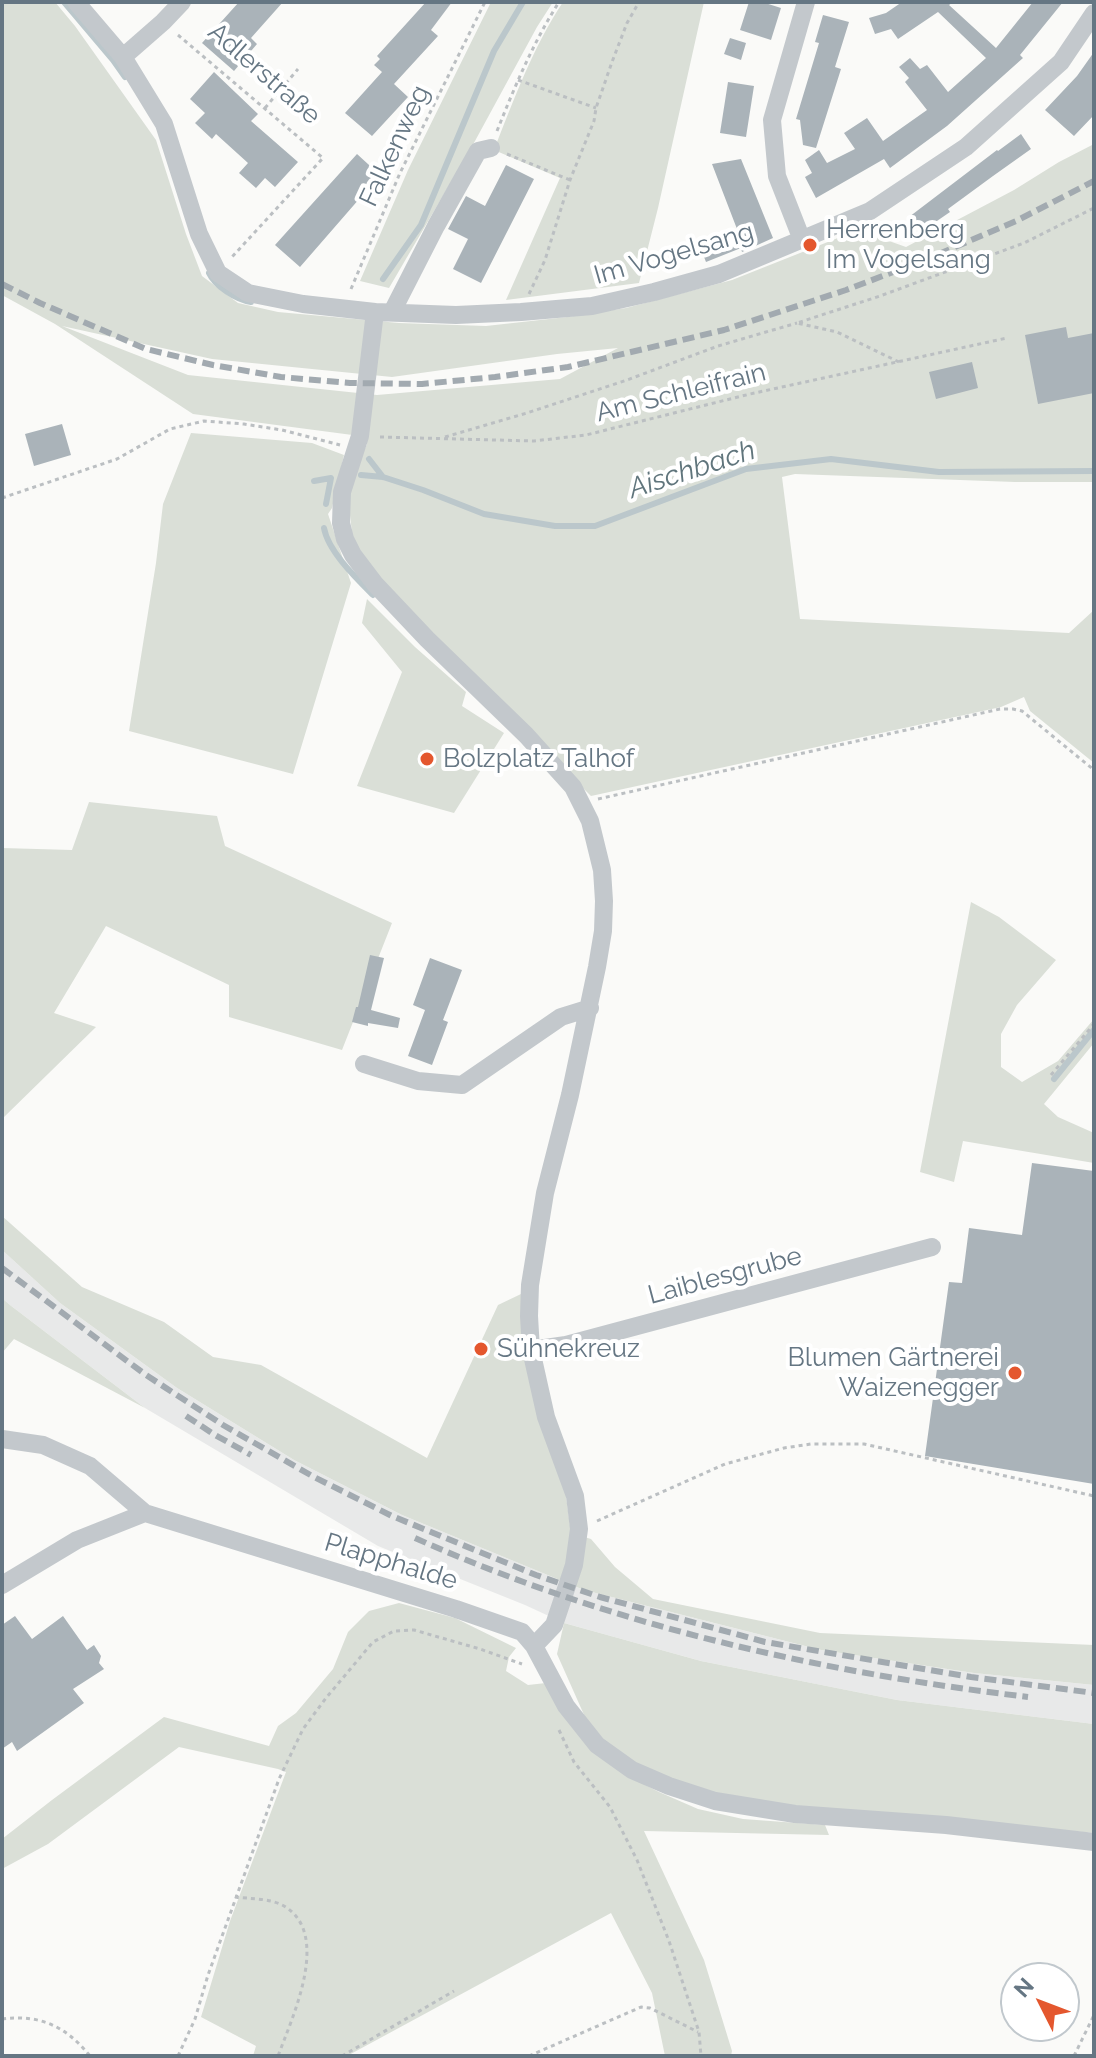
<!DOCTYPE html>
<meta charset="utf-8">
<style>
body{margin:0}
#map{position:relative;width:1096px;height:2058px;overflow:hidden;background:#fafaf8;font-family:Raleway,sans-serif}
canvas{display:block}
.frame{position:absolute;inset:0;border:4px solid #657683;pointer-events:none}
.north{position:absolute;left:1000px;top:1962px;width:80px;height:80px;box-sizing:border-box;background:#fff;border:2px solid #c1c8cd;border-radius:50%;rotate:312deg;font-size:22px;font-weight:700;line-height:32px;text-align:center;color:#657683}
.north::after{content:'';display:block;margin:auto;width:28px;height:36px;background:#e4572e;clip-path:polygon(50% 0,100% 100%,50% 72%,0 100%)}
</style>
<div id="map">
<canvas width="1096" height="2058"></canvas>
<div class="frame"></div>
<div class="north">N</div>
</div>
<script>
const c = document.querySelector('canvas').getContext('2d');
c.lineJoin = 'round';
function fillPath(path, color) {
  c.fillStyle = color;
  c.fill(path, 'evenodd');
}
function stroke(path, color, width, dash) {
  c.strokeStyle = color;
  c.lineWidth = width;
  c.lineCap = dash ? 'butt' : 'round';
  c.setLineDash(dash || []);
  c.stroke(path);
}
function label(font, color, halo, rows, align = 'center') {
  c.font = font + ' Raleway,sans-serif';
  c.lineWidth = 8;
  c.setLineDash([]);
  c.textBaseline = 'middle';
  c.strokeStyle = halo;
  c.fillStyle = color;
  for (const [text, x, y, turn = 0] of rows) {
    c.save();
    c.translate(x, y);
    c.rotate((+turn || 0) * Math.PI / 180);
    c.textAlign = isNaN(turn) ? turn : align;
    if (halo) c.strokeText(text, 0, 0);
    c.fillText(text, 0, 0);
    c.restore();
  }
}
fillPath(new Path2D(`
 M 2,1250 L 60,1303 L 177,1388 L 294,1460 L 402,1515 L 584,1590 L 821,1650 L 974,1673 L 1094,1685 L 1094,1724 L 897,1700 L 701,1661 L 564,1623 L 525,1605 L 378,1546 L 145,1408 L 10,1305 L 2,1298 Z`), '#e8e9e9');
fillPath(new Path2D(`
 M 2,2 L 55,2 L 75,26 L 156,140 L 186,234 L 202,276 L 238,303 L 278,312 L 399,323 L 486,326 L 567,317 L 626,308 L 732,280 L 858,230 L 906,247 L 1014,190 L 1059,162 L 1094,144 L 1094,482 L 1015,482 L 795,474 L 782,477 L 800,619 L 1069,633 L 1094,610 L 1094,763 L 1030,711 L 1024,697 L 1001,707 L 591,796 L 459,665 L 379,581 L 353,541 L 347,490 L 367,444 L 360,436 L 193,414 L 55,324 L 2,295 ZM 62,326 L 212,359 L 392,377 L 557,354 L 618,348 L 560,379 L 377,395 L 188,375 Z
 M 491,2 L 553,2 L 537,27 L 475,141 L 389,288 L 360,281 L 408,170 Z
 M 563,2 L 704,2 L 658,208 L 639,283 L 506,300 L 560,178 L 494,150 C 514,99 533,47 563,2 Z
 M 191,433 L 312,443 L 344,455 L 332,508 L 328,514 L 351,583 L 293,774 L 129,731 L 156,563 L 163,504 Z
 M 367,599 L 415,647 L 466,692 L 462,706 L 504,733 L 454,813 L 357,786 L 402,672 L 362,623 Z
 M 89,802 L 217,816 L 225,846 L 392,923 L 342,1050 L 229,1017 L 229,985 L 106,926 L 54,1013 L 96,1027 L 2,1119 L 2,848 L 72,850 Z
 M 971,902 L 999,917 L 1056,960 L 1017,1005 L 1001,1034 L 1001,1067 L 1022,1082 L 1058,1061 L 1094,1019 L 1094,1043 L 1044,1104 L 1058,1117 L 1094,1133 L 1094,1163 L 963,1141 L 954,1182 L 920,1172 Z
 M 2,1216 L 82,1287 L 164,1322 L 213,1357 L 261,1365 L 427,1458 L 498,1305 L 521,1294 L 566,1496 L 571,1533 L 591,1539 L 615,1567 L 653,1599 L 820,1633 L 1094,1645 L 1094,1685 L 974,1673 L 821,1650 L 584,1590 L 402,1515 L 294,1460 L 177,1388 L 60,1303 L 2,1250 Z
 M 2,1298 L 10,1305 L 145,1408 L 14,1339 L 2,1353 Z
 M 399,1603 L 455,1618 L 516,1648 L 509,1657 L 506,1671 L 528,1685 L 546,1683 L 624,1774 L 659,1792 L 698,1809 L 743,1819 L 825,1825 L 829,1835 L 644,1831 L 704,1960 L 732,2051 L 731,2056 L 665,2056 L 652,1993 L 611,1913 L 347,2056 L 253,2056 L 256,2046 L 201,2017 L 230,1921 L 286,1772 L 278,1769 L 179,1747 L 48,1844 L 2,1869 L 2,1839 L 52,1800 L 164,1717 L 269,1746 L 278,1726 L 296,1713 L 333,1669 L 348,1632 L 369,1611 Z
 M 564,1623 L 701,1661 L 897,1700 L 1094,1724 L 1094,1833 L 795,1807 L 724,1797 L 666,1780 L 627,1758 L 604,1740 L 585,1717 L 557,1654 Z`), '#dadfd7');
stroke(new Path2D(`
 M 64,2 L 113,60 L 125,77
 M 209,273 C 215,286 236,300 251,302
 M 383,279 L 421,225 L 494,51 L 523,2
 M 369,459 L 383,477
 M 361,475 L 383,477 L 423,490 L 484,514 L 555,526 L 595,526 L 746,469 L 831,459 L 939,472 L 1094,471
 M 314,481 L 331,478 L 326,504
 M 324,528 C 328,551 356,578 373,595
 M 1054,1079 L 1094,1030`), '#bbc7cb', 6);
fillPath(new Path2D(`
 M 239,2 L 283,2 L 251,38 L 257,44 L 234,71 L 202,43 Z
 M 426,2 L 452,2 L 431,30 L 438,36 L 394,84 L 408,97 L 372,136 L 345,113 L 382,72 L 374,65 L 380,59 L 377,56 Z
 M 749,2 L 762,2 L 781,8 L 771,40 L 740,30 Z
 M 902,2 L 953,2 L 949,5 L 996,48 L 1033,2 L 1063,2 L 1020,55 L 1023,58 L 947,126 L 890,168 L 884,159 L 816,198 L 805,177 L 812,173 L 805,160 L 819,150 L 827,163 L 855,149 L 844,133 L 867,118 L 883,141 L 927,110 L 905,82 L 909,78 L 899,67 L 910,58 L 920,69 L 927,65 L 948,92 L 986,58 L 938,12 L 898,39 L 891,29 L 875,34 L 869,18 L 886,13 Z
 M 823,15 L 849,22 L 835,67 L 841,69 L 816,148 L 803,145 L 800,120 L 796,119 L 819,43 L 815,42 Z
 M 730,38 L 746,43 L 741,60 L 724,54 Z
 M 1094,52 L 1094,115 L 1074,136 L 1045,110 L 1077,76 Z
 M 214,72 L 258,114 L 251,121 L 298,162 L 275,187 L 265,178 L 256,188 L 239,173 L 248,163 L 216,134 L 212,139 L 195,123 L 205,113 L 190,99 Z
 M 728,82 L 754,86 L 746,137 L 720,133 Z
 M 1021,134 L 1031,149 L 993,176 L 948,209 L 950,212 L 934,223 L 932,221 L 919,231 L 909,217 L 997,150 L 998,151 Z
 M 357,154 L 380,175 L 300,267 L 275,245 Z
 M 741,159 L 773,238 L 742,252 L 741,248 L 706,262 L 699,244 L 737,229 L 712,164 Z
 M 506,165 L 534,179 L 481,283 L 453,269 L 468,239 L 448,229 L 466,196 L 485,206 Z
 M 1066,327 L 1068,338 L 1094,333 L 1094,393 L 1038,404 L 1025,335 Z
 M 972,362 L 978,388 L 936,399 L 929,372 Z
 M 62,424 L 71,455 L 34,466 L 25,434 Z
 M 370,955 L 384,958 L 371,1010 L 400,1018 L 398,1028 L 368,1023 L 368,1026 L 352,1022 L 356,1007 L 358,1007 Z
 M 430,958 L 462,970 L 443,1020 L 448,1022 L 432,1065 L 408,1056 L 425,1010 L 413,1005 Z
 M 1032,1163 L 1094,1171 L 1094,1484 L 925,1456 L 949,1282 L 962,1283 L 969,1228 L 1022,1235 Z
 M 15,1616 L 32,1639 L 63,1616 L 87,1650 L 94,1645 L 101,1656 L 99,1663 L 104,1669 L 73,1689 L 84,1703 L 17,1751 L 12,1742 L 2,1749 L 2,1625 Z`), '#aab3b9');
stroke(new Path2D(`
 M 178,35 L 323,158 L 232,257
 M 518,80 L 596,108
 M 265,108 L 298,69
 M 497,131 C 515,86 533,43 559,2
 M 507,154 L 570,180
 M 351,289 L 400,173 L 485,2
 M 529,294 L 545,260 L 570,180 L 594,121 L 596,108 L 612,62 L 627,23 L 639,2
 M 899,362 L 837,332 L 797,323 L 880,296 L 1024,243 L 1094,208
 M 380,437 L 534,441 L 586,435 L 750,394 L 1007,338
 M 445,437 L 527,413 L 627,380 L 718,346 L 797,323
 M 2,498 L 117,459 L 170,429 L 204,421 L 244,424 L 282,430 L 340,445
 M 598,799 L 1000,709 L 1013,709 L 1022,711 L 1094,770
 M 1051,1075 L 1094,1024
 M 597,1521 L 725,1464 L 784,1448 L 811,1444 L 864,1444 L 1094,1496
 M 559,1730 L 574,1762 L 610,1807 L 637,1860 L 669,1941 L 699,2032 L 701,2056
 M 235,1897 C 250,1899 270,1898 284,1906 C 332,1934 292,2018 278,2056
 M 2,2019 C 39,2014 66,2026 90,2056
 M 178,2056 L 195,2019 L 208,1975 L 279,1779 L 303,1729 L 326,1698 L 373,1642 L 394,1631 L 414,1630 L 480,1649 L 522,1664
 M 342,2056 L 454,1991
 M 529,2056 L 641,2007 L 650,2008 L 698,2032
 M 1074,2056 L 1094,2015`), '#bbbfc2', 3, [4, 4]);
stroke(new Path2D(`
 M 76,2 L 123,57 L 164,124 L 199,234 L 218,273 L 248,293 L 303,304 L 375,312 L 456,315 L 521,312 L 592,306 L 654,292 L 719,274 L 870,211 L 966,147 L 1061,62 L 1094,13
 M 123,57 L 163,22 L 182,2
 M 802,240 L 777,176 L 772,120 L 806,2
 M 375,312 L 360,436 L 342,492 L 341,523 L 345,539 L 353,555 L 375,584 L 427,639 L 526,735 L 573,787 L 590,821 L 602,870 L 604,901 L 603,931 L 597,967 L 570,1095 L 545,1193 L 530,1285 L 529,1316 L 531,1350 L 546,1417 L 575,1496 L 579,1529 L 574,1565 L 554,1625 L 534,1646
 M 392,312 L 436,226 L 478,151 L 491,148
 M 364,1064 L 418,1081 L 462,1085 L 561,1017 L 590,1008
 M 531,1350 L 566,1345 L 932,1247
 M 2,1439 L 43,1445 L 90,1466 L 145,1513 L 456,1609 L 522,1632 L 534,1646 L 566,1706 L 597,1745 L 632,1770 L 669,1786 L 715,1801 L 795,1814 L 946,1825 L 1094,1842
 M 2,1585 L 77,1540 L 145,1513`), '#c3c8cc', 18);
stroke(new Path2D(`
 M 2,284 L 40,303 L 146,349 L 213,365 L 281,377 L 350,383 L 422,384 L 495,377 L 568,367 L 724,330 L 846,290 L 927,259 L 1016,221 L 1094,181
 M 2,1268 L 146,1375 L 223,1425 L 314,1477 L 392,1516 L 536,1575 L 600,1597 L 765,1642 L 971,1677 L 1094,1693
 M 186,1416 L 215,1435 L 251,1455
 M 415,1538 C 609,1625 818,1672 1028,1697`), '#a2aab0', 6, [12, 6]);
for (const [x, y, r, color] of [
 [810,245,8,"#e4572e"],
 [427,759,8,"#e4572e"],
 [481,1349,8,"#e4572e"],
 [1015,1373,8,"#e4572e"]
]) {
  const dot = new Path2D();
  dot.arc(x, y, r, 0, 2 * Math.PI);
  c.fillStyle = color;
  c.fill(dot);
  stroke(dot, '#fff', 3);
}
label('26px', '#657683', '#fff', [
 ["Adlerstraße",264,74,41],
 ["Falkenweg",395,146,-65],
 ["Im Vogelsang",674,254,-16],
 ["Am Schleifrain",681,393,-14],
 ["Laiblesgrube",725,1276,-15],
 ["Plapphalde",391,1562,17]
]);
label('26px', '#657683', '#fff', [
 ["Herrenberg",826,230],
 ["Im Vogelsang",826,260],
 ["Bolzplatz Talhof",443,759],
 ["Sühnekreuz",497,1349],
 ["Blumen Gärtnerei",999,1358,"right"],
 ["Waizenegger",999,1388,"right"]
], 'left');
label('italic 28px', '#60757c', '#fff', [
 ["Aischbach",692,470,-18]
]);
</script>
